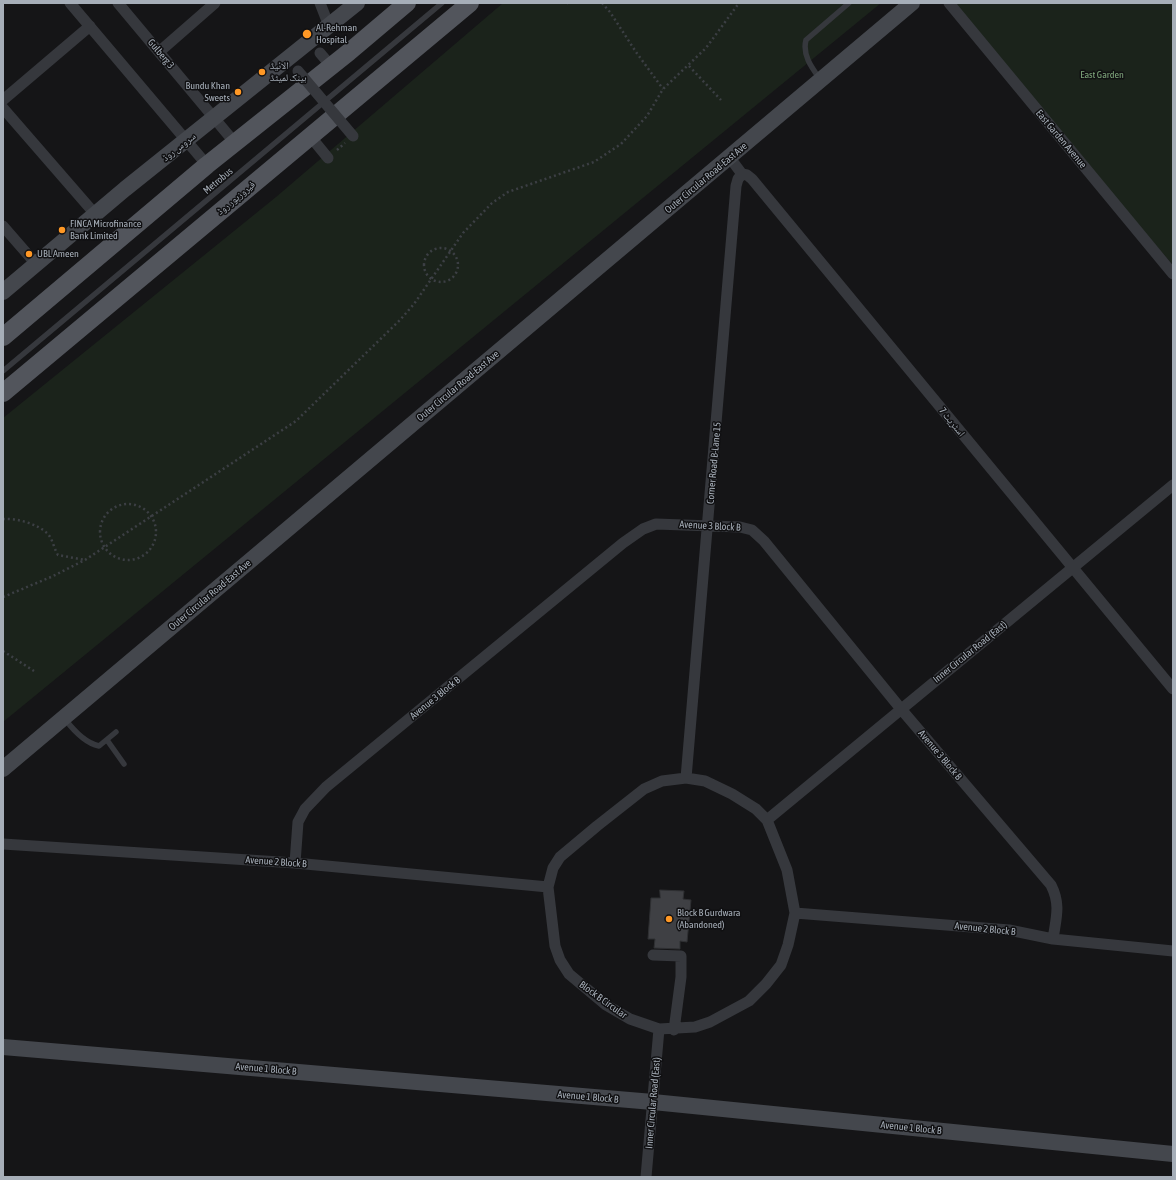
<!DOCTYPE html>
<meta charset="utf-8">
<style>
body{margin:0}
#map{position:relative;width:1176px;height:1180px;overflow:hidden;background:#151517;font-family:"Asap Condensed",sans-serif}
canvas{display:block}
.frame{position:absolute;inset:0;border:4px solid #a6aeb8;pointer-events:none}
</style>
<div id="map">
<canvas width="1176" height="1180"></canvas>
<div class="frame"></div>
</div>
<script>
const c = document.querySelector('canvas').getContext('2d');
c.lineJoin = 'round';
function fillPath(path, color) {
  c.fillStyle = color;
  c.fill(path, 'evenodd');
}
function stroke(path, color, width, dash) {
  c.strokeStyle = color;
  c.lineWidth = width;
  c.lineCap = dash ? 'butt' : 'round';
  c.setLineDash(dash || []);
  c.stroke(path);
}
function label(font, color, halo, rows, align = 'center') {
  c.font = font + ' "Asap Condensed","Noto Naskh Arabic",sans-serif';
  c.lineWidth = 3;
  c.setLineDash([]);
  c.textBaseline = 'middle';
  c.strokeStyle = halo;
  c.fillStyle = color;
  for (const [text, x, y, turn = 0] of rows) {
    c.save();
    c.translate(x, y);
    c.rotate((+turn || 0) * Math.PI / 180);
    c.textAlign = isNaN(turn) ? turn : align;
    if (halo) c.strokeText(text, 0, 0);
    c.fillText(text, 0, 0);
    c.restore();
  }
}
fillPath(new Path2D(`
 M 503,3 L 881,3 L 3,722 L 3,418 L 276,197 Z
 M 945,3 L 1173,3 L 1173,265 Z`), '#1b231b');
const building = new Path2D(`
 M 660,890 L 684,891 L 683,899 L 691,900 L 687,942 L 680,941 L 680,949 L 654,948 L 655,939 L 648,939 L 651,898 L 660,898 Z`);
fillPath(building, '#3f4044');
stroke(building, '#2f3033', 1);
stroke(new Path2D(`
 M 567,3 L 568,3
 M 602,3 L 610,12 L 636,52 L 663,89
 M 689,66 L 721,100
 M 337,150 L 345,143
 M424 265a17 17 0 1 1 34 0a17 17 0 1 1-34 0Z
 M100 532a28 28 0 1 1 56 0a28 28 0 1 1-56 0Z
 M 3,519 C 17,518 38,524 48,534 C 53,540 54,549 58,555 L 85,560
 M 3,597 L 51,577 L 85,560 L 296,421 L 400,320 L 414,304 L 463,233 L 492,203 L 508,192 L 594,162 L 621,144 L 647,116 L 663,89 L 706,48 L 739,3
 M 3,651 L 34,671`), '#3c3f44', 2.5, [2, 3]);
stroke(new Path2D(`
 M 820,79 C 812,68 802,55 806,40 L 849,3
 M 3,371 L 442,3
 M 65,719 C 74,731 85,743 99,746 L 116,732
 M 107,740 L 124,764`), '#36383d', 5.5);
stroke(new Path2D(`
 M 70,3 L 207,165
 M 118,3 L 235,143
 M 320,3 L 329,26
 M 949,3 L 1173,274
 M 159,52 L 215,3
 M 320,53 L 331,66
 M 3,100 L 90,26
 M 3,108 L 95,214
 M 310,136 L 328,158
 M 730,158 L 742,174 L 747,175 L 752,179 L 1173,689
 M 3,226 L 36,264
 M 686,778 L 705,781 L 732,794 L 756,809 L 767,820 L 787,870 L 795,913 L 788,945 L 781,965 L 766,984 L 749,1001 L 710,1022 L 695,1027 L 659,1029 L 630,1019 L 606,1005 L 569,974 L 560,960 L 555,946 L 548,887 L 553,868 L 560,857 L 597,826 L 644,789 L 662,781 Z
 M 686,778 L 736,186 L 738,179 L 742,174
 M 767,820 L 1173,485
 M 3,844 L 295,863 L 548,887
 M 295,863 L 298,822 L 305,809 L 326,787 L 623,543 L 643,529 L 656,524 L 740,527 L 752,530 L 764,541 L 901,709 L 1051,885 C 1061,905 1056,918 1053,939
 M 795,913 L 1009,930 L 1053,939 L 1173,951
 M 653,955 L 681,956 L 681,977 L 674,1030
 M 646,1177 L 659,1029`), '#36383d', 11);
stroke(new Path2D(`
 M 3,292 L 125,189 L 357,3
 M 3,769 L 912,3
 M 3,1047 L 653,1102 L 1173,1154`), '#44474d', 16);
stroke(new Path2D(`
 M 3,337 L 207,165 L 349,52 L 407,3
 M 3,393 L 470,3`), '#52555c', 18);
stroke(new Path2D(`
 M 298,71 L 353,136`), '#36383d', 11);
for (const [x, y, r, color] of [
 [307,34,5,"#ff9825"],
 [262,72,4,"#ff9825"],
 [238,92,4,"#ff9825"],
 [62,230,4,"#ff9825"],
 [29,254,4,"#ff9825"],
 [669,919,4,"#ff9825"]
]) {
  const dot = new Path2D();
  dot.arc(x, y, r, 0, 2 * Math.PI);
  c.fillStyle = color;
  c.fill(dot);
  stroke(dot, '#101012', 1.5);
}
label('10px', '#a6aeb8', '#101012', [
 ["Al-Rehman",316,28],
 ["Hospital",316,40],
 ["الائیڈ",270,66],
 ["بینک لمیٹڈ",270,78],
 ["Bundu Khan",230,86,"right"],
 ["Sweets",230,98,"right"],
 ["FINCA Microfinance",70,224],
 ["Bank Limited",70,236],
 ["UBL Ameen",37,254],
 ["Block B Gurdwara",677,913],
 ["(Abandoned)",677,925]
], 'left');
label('10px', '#a6aeb8', '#101012', [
 ["Gulberg 3",161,54,50],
 ["East Garden Avenue",1061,139,50],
 ["سروس روڈ",179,147,-38],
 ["Outer Circular Road-East Ave",706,178,-40],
 ["Metrobus",218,181,-40],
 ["فیروزپور روڈ",236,198,-40],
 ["Outer Circular Road-East Ave",458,386,-40],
 ["اسٹریٹ 7",952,422,51],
 ["Corner Road B-Lane 15",714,463,-85],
 ["Avenue 3 Block B",710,526,3],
 ["Outer Circular Road-East Ave",210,595,-40],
 ["Inner Circular Road (East)",970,652,-39],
 ["Avenue 3 Block B",435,698,-39],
 ["Avenue 3 Block B",940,755,50],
 ["Avenue 2 Block B",276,862,4],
 ["Avenue 2 Block B",985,929,6],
 ["Block B Circular",603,1000,36],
 ["Avenue 1 Block B",266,1069,5],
 ["Avenue 1 Block B",588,1097,5],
 ["Inner Circular Road (East)",653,1103,-85],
 ["Avenue 1 Block B",911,1128,6]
]);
label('10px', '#7ea57b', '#101012', [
 ["East Garden",1102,75]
]);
</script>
